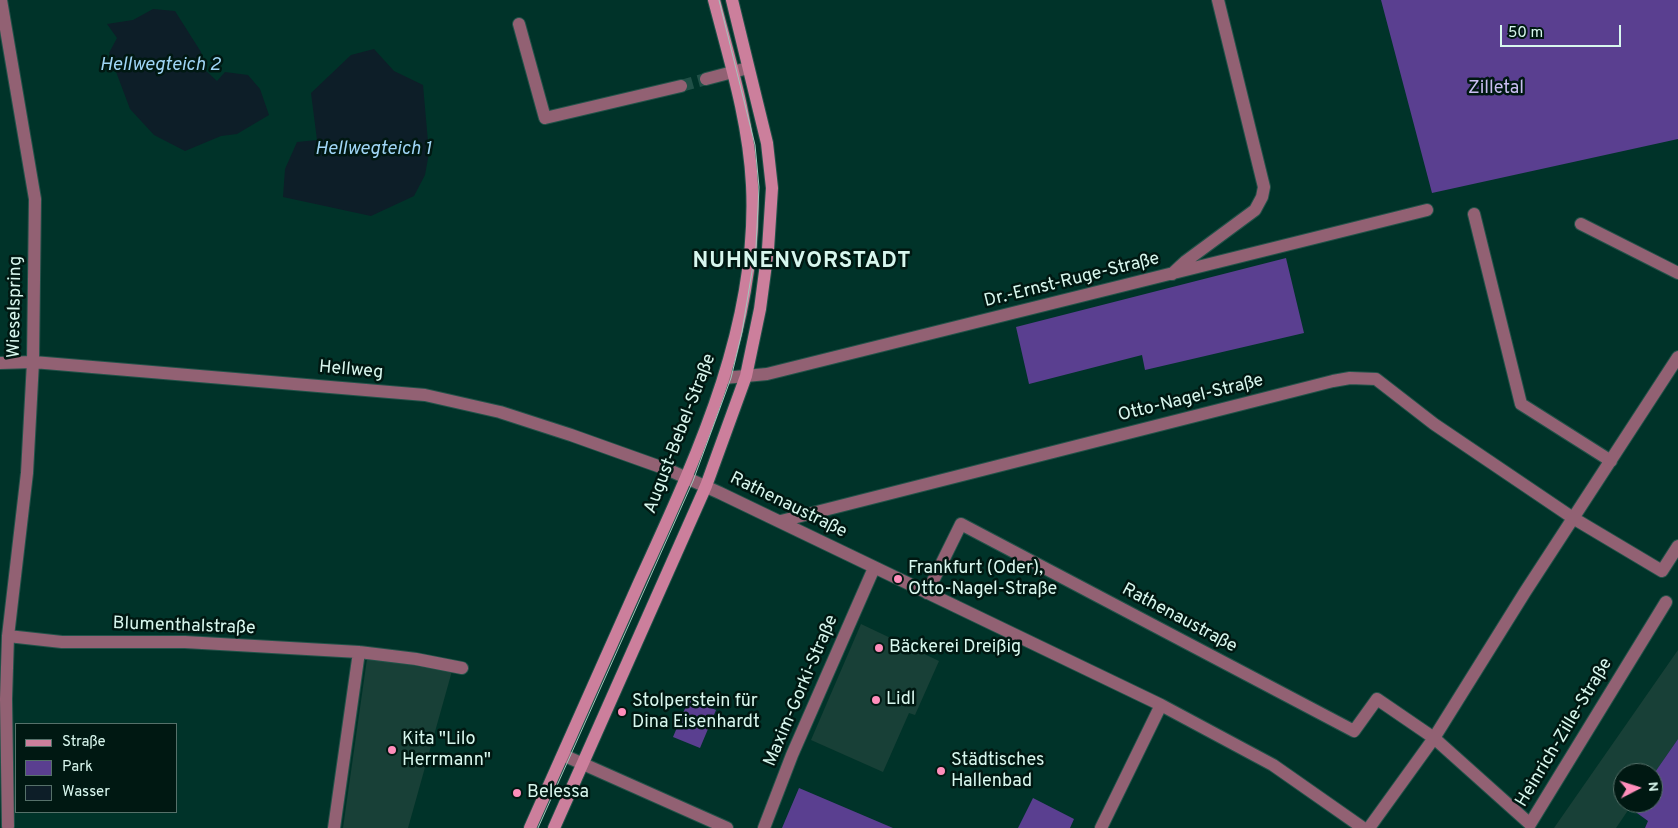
<!DOCTYPE html>
<meta charset="utf-8">
<style>
body{margin:0}
#map{position:relative;width:1678px;height:828px;overflow:hidden;background:#003329;font-family:Overpass,sans-serif}
canvas{display:block}
.legend{position:absolute;left:15px;top:723px;width:162px;height:90px;box-sizing:border-box;background:#001812;border:1px solid #56716a;margin:0;padding:6px 9px;list-style:none;font-size:15px;color:#d8f7ee}
.legend li{display:flex;align-items:center;gap:10px;height:25px}
.legend b{width:25px;border:1px solid #56716a}
.north{position:absolute;left:1613px;top:763px;width:50px;height:50px;box-sizing:border-box;background:#001812;border:1px solid #56716a;border-radius:50%;rotate:85deg;font-size:14px;font-weight:700;line-height:20px;text-align:center;color:#d8f7ee}
.north::after{content:'';display:block;margin:auto;width:18px;height:22px;background:#ff8ebb;clip-path:polygon(50% 0,100% 100%,50% 72%,0 100%)}
.scale{position:absolute;left:1500px;top:25px;width:121px;height:22px;box-sizing:border-box;border:2px solid #d8f7ee;border-top:0;padding-left:6px;font-size:15px;line-height:18px;white-space:nowrap;color:#d8f7ee;-webkit-text-stroke:4px #001812;paint-order:stroke}
</style>
<div id="map">
<canvas width="1678" height="828"></canvas>
<ul class="legend">
<li><b style="height:6px;background:#cc7f9c"></b>Straße</li>
<li><b style="height:14px;background:#5a3f90"></b>Park</li>
<li><b style="height:14px;background:#0d1e28"></b>Wasser</li>
</ul>
<div class="north">N</div>
<div class="scale">50 m</div>
</div>
<script>
const c = document.querySelector('canvas').getContext('2d');
c.lineJoin = 'round';
function fillPath(path, color) {
  c.fillStyle = color;
  c.fill(path, 'evenodd');
}
function stroke(path, color, width, dash) {
  c.strokeStyle = color;
  c.lineWidth = width;
  c.lineCap = dash ? 'butt' : 'round';
  c.setLineDash(dash || []);
  c.stroke(path);
}
function label(font, color, halo, rows, align = 'center') {
  c.font = font + ' Overpass,sans-serif';
  c.lineWidth = 5;
  c.setLineDash([]);
  c.textBaseline = 'middle';
  c.strokeStyle = halo;
  c.fillStyle = color;
  for (const [text, x, y, turn = 0] of rows) {
    c.save();
    c.translate(x, y);
    c.rotate((+turn || 0) * Math.PI / 180);
    c.textAlign = isNaN(turn) ? turn : align;
    if (halo) c.strokeText(text, 0, 0);
    c.fillText(text, 0, 0);
    c.restore();
  }
}
fillPath(new Path2D(`
 M 861,624 L 939,661 L 915,715 L 909,713 L 883,772 L 811,740 Z
 M 1678,650 L 1678,739 L 1653,775 L 1653,773 L 1623,773 L 1623,803 L 1633,803 L 1616,828 L 1554,828 Z
 M 367,659 L 452,671 L 408,828 L 343,828 Z`), '#184037');
fillPath(new Path2D(`
 M 1381,0 L 1678,0 L 1678,139 L 1432,193 Z
 M 1286,258 L 1304,333 L 1145,370 L 1142,355 L 1029,384 L 1016,327 Z
 M 689,699 L 716,710 L 700,748 L 673,737 Z
 M 1678,739 L 1678,828 L 1645,828 L 1648,821 L 1630,808 L 1633,803 L 1653,803 L 1653,775 Z
 M 799,788 L 893,828 L 782,828 Z
 M 1033,798 L 1074,819 L 1070,828 L 1018,828 Z`), '#5a3f90');
fillPath(new Path2D(`
 M 153,9 L 175,11 L 201,52 L 203,68 L 217,81 L 225,72 L 248,75 L 260,89 L 269,115 L 237,134 L 221,136 L 185,151 L 154,135 L 130,109 L 109,53 L 117,38 L 107,24 L 133,20 Z
 M 374,49 L 394,71 L 423,85 L 429,153 L 425,175 L 414,196 L 371,216 L 283,197 L 285,169 L 297,142 L 317,140 L 311,93 L 351,55 Z`), '#0d1e28');
stroke(new Path2D(`
 M 681,86 L 706,79`), '#205047', 12, [12, 6]);
const street = new Path2D(`
 M 1,0 L 35,199 L 33,362 L 27,473 L 8,636 L 6,699 L 8,826
 M 519,24 L 545,118 L 681,86
 M 706,79 L 748,68
 M 1474,214 L 1521,404 L 1611,461
 M 1581,224 L 1678,273
 M 1172,274 L 1186,261 L 1255,210 L 1262,197 L 1264,187 L 1218,0
 M 0,363 L 33,362 L 425,395 L 500,412 L 571,435 L 669,470 L 720,493 L 1161,705 L 1273,765 L 1363,828
 M 724,378 L 767,374 L 1427,210
 M 781,521 L 1333,381 L 1350,378 L 1376,379 L 1434,424 L 1573,518 L 1662,571 L 1678,546
 M 927,593 L 961,524 L 1354,731 L 1377,699 L 1434,738 L 1530,824 L 1666,602
 M 8,636 L 62,642 L 185,642 L 359,652 L 416,659 L 462,668
 M 563,755 L 727,828
 M 334,828 L 359,652
 M 764,828 L 792,755 L 874,568
 M 1101,828 L 1161,705
 M 1369,828 L 1434,738 L 1525,592 L 1678,357`);
const secondary = new Path2D(`
 M 530,828 C 566,746 603,665 639,583 C 696,458 759,326 752,185 C 749,122 730,61 714,0
 M 554,828 L 706,486 L 746,376 L 760,309 L 768,249 L 772,188 L 767,143 L 732,0`);
stroke(street, '#235249', 14);
stroke(secondary, '#235249', 14);
stroke(street, '#926173', 12);
stroke(secondary, '#cc7f9c', 12);
stroke(new Path2D(`
 M 538,828 L 693,481 L 731,378 L 742,332 L 756,247 L 759,187 L 755,145 L 719,0`), '#a2c6bd', 1);
for (const [x, y, r, color] of [
 [898,579,5,"#ff8ebb"],
 [879,648,5,"#ff8ebb"],
 [876,700,5,"#ff8ebb"],
 [622,712,5,"#ff8ebb"],
 [392,750,5,"#ff8ebb"],
 [941,771,5,"#ff8ebb"],
 [517,793,5,"#ff8ebb"]
]) {
  const dot = new Path2D();
  dot.arc(x, y, r, 0, 2 * Math.PI);
  c.fillStyle = color;
  c.fill(dot);
  stroke(dot, '#001812', 2);
}
label('18px', '#cabef1', '#001812', [
 ["Zilletal",1496,89]
]);
label('18px', '#d8f7ee', '#001812', [
 ["Dr.-Ernst-Ruge-Straße",1072,281,-14],
 ["Wieselspring",16,307,-89],
 ["Hellweg",351,371,5],
 ["Otto-Nagel-Straße",1191,399,-14],
 ["August-Bebel-Straße",681,434,-69],
 ["Rathenaustraße",788,506,26],
 ["Rathenaustraße",1179,619,28],
 ["Blumenthalstraße",184,627,2],
 ["Maxim-Gorki-Straße",802,691,-67],
 ["Heinrich-Zille-Straße",1565,733,-59]
]);
label('18px', '#d8f7ee', '#001812', [
 ["Frankfurt (Oder),",908,569],
 ["Otto-Nagel-Straße",908,590],
 ["Bäckerei Dreißig",889,648],
 ["Lidl",886,700],
 ["Stolperstein für",632,702],
 ["Dina Eisenhardt",632,723],
 ["Kita \"Lilo",402,740],
 ["Herrmann\"",402,761],
 ["Städtisches",951,761],
 ["Hallenbad",951,782],
 ["Belessa",527,793]
], 'left');
label('italic 19px', '#9fd5f5', '#001812', [
 ["Hellwegteich 2",160,66],
 ["Hellwegteich 1",373,150]
]);
c.letterSpacing = '1px';
label('bold 22px', '#d8f7ee', '#001812', [
 ["NUHNENVORSTADT",802,263]
]);
c.letterSpacing = '0px';
</script>
